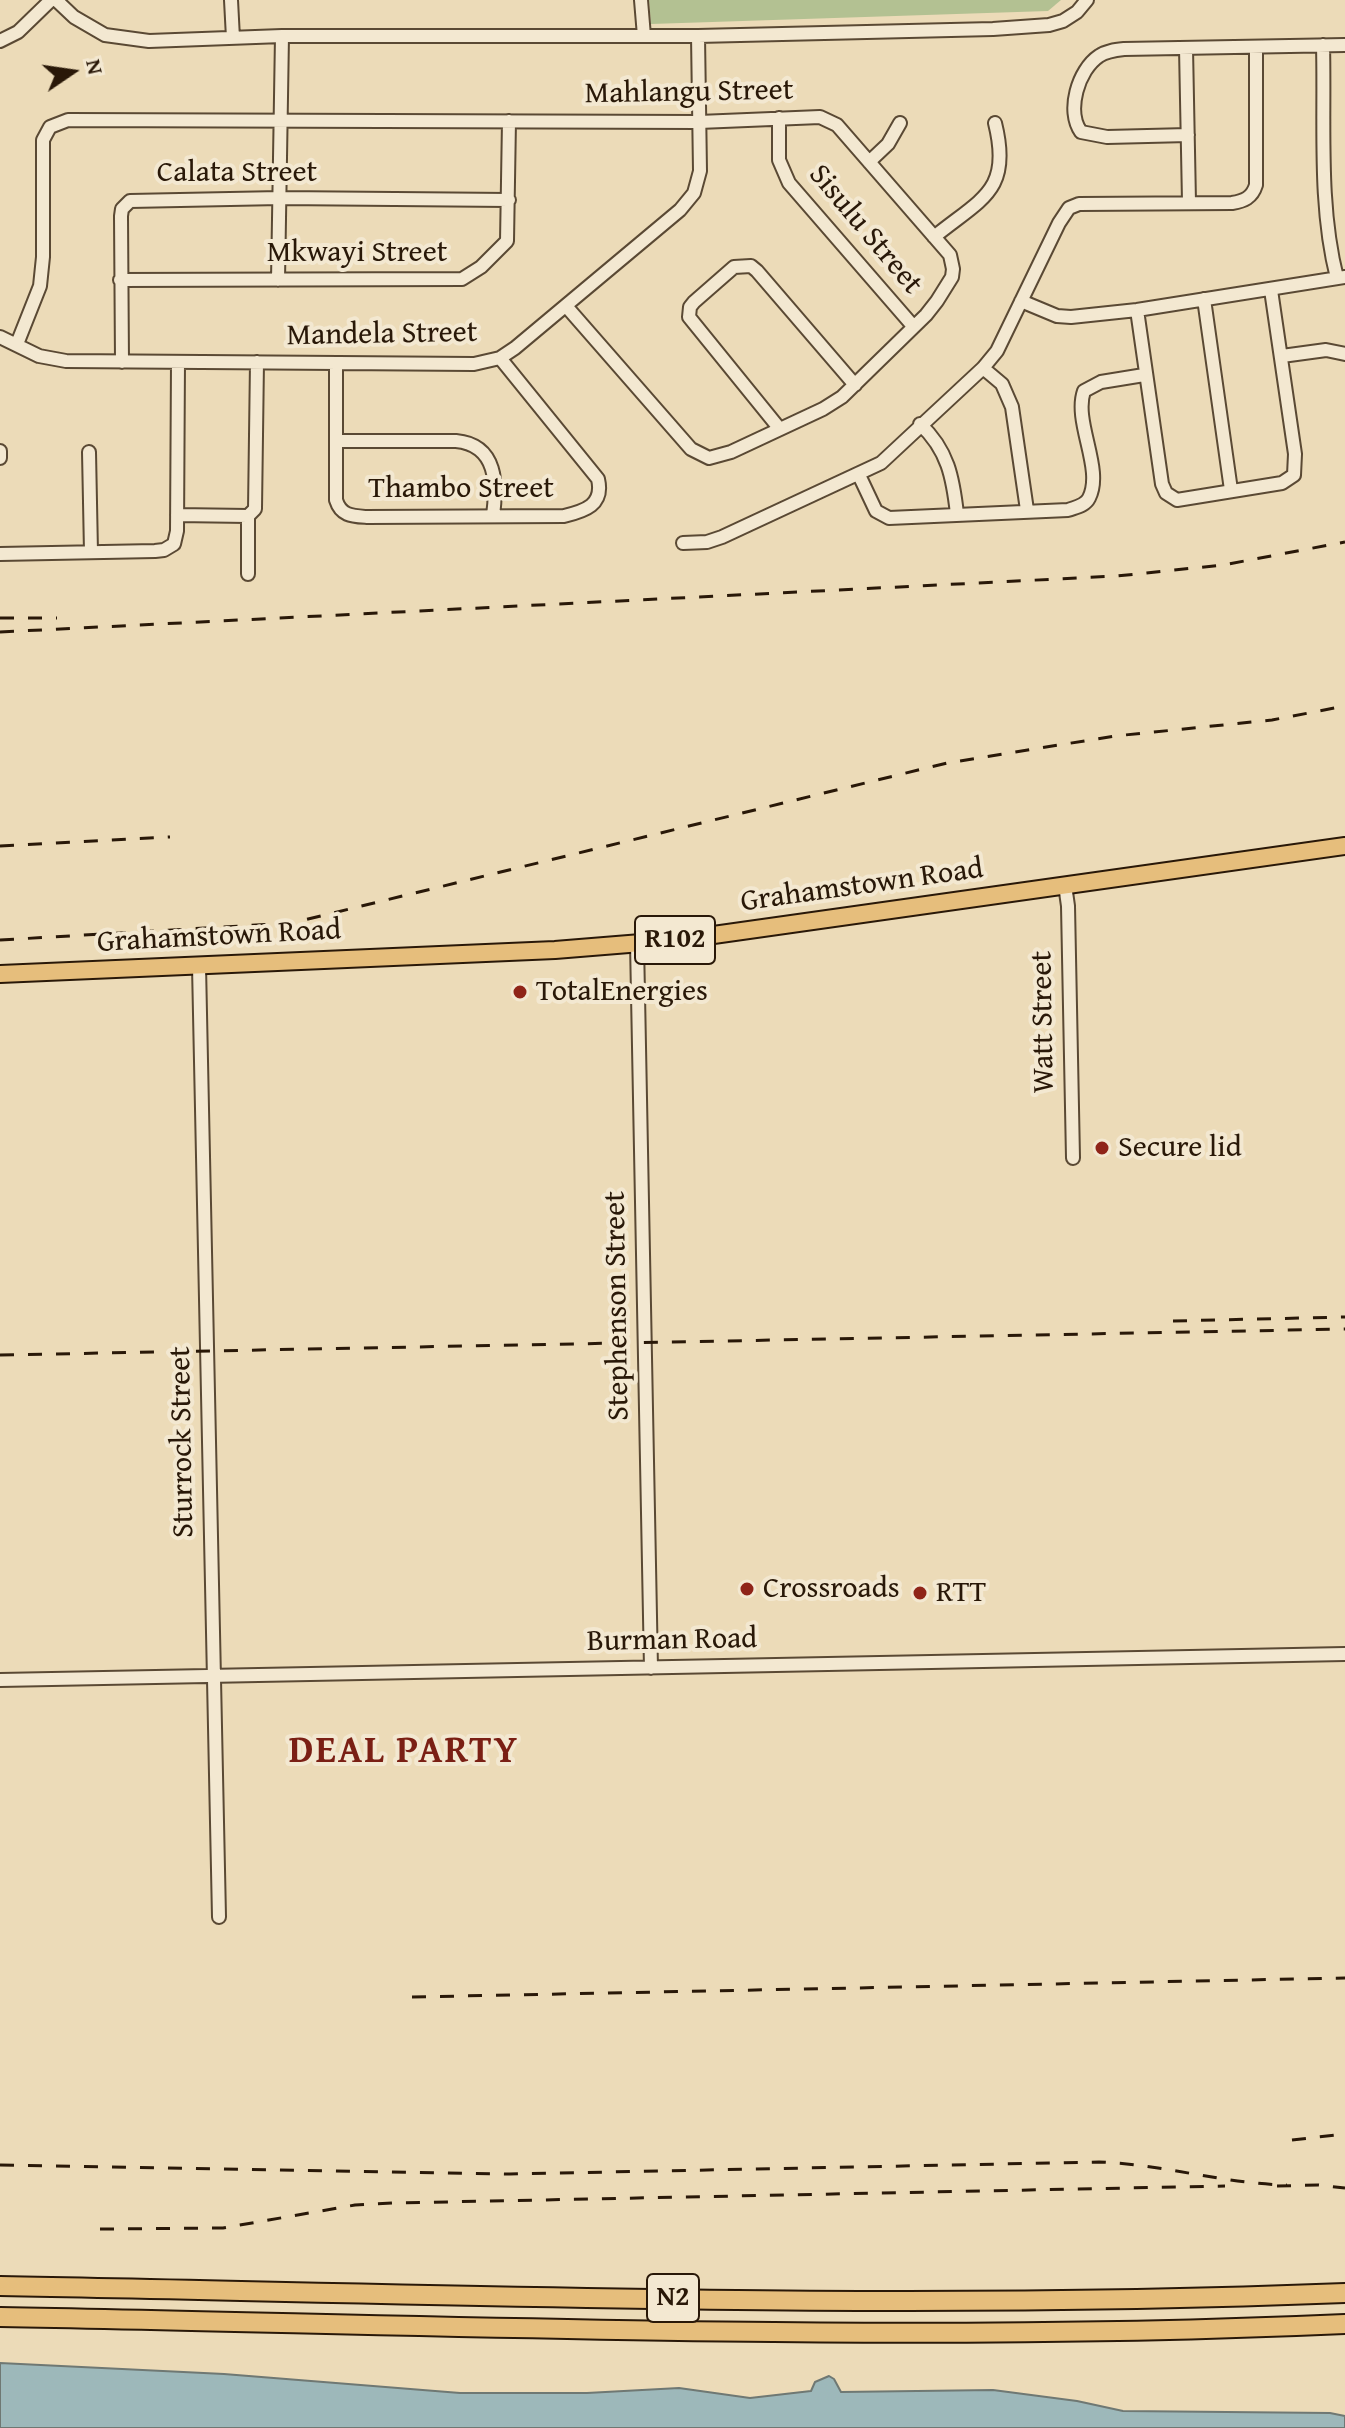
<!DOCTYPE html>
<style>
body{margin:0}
#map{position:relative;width:1345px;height:2428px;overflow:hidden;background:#ecdbb8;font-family:"Gentium Book Plus",serif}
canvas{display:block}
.north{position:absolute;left:32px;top:32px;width:80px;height:80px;-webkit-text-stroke:6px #f3e8d1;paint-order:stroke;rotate:77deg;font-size:22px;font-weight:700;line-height:32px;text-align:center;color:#291808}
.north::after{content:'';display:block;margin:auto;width:28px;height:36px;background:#291808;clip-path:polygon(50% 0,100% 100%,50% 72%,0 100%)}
</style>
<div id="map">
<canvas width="1345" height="2428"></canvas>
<div class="north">N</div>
</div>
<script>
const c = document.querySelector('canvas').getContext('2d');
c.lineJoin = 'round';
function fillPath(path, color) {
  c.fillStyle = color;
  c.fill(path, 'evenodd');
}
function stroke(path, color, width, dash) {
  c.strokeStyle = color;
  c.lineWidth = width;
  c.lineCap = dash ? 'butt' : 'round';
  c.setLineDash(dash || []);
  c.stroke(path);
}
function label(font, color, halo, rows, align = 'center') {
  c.font = font + ' "Gentium Book Plus",serif';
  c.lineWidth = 8;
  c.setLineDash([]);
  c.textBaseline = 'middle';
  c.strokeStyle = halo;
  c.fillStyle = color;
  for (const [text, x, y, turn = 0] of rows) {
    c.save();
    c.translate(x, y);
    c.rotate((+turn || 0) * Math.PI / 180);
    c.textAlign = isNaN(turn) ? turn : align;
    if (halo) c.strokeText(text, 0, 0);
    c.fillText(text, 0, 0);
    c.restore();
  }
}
fillPath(new Path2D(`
 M 649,0 L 1061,0 L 1048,11 L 651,24 Z`), '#b3c192');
const water = new Path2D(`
 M 0,2363 L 224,2374 L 460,2393 L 587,2393 L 679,2388 L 750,2398 L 811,2391 L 815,2382 L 829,2376 L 834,2379 L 841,2392 L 993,2390 L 1077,2401 L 1123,2411 L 1330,2413 L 1345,2416 L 1345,2428 L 0,2428 Z`);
fillPath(water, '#9db8ba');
stroke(water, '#6f7873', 2);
const minor = new Path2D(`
 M 56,0 L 74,17 L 105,35 L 149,41 L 282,36 L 698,36 L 993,29 L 1049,25 L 1063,21 L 1077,12 L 1087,0
 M 231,0 L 233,38
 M 641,0 L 644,36
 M 0,41 L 18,32 L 51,0
 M 1323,45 C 1325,122 1318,204 1337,278
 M 1186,48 L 1189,202
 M 779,118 L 779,160 L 789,183 L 913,326
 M 1188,135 L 1107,137 L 1081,132 C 1066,111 1078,70 1099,56 C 1106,51 1115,50 1124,49 L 1345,45
 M 869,162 L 888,144 L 900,123
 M 934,237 C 982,198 1012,191 995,123
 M 120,280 L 462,279 L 481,267 L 507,241 L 509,121
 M 278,280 L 282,36
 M 1204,299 L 1231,490
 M 1021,301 L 1057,316 L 1071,317 L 1137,310 L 1345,277
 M 1137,310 L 1162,484 L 1166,493 L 1177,500 L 1282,483 L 1294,475 L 1295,454 L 1271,290
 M 0,337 L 39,356 L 66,361 L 474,364 L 500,358 L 515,348 L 680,210 L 694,193 L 700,171 L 698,36
 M 17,344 L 40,286 L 43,257 L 43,140 L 50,127 L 68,120 L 699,122 L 820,117 L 837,125 L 950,255 L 953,269 L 952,277 L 937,301 L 926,315 L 842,397 L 823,409 L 731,452 L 709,458 L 691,449 L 566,306
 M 1282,356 L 1326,350 L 1345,354
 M 122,362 L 121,216 L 122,209 L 130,201 L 280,198 L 509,200
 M 336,363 L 336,500 C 341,516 352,516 367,517 L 564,516 C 585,511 604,505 598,479 L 500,358
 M 983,368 L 1002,384 L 1012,407 L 1027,510
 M 920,424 C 948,450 953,478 957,514
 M 779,428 L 689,317 L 690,307 L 694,302 L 734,267 L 751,266 L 757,271 L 855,385
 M 337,441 L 456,441 C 498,445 497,485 493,516
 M 0,451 L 0,458
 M 89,452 L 91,552
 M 859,475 L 876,511 L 889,518 L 1068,510 C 1076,507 1085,506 1089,498 C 1104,469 1073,422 1084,391 L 1101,382 L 1144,375
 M 177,515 L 248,516 L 255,509 L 257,362
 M 248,516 L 248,574
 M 683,543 L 707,542 L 722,537 L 881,463 L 983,368 L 997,351 L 1059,223 L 1069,208 L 1079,204 L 1232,203 C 1244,201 1252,198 1256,185 L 1256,47
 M 0,554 L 155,551 L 164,550 L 174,544 L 177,531 L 178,362
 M 1065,885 L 1068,906 L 1073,1158
 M 637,943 L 651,1668
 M 199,966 L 219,1917
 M 0,1680 L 1345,1654`);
const major = new Path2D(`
 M 0,974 L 555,950 L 678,940 L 1345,846`);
const highway = new Path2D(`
 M 0,2286 C 448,2294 897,2311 1345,2293
 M 0,2317 C 447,2325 899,2344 1345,2324`);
stroke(minor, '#5a4934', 16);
stroke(major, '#291808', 20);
stroke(highway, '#291808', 22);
stroke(minor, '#f3e8d1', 12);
stroke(major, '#e6be7c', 16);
stroke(highway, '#e6be7c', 18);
stroke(new Path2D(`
 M 0,618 L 57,618
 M 0,632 L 1117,576 L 1223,565 L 1345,542
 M 0,846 L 170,837
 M 0,940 L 292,923 L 947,763 L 1115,736 L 1272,720 L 1345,706
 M 1173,1321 L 1345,1317
 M 0,1355 L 1345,1329
 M 412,1997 L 1345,1978
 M 1292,2140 L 1345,2134
 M 0,2165 L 510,2174 L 1099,2162 C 1163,2164 1224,2184 1287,2185
 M 1277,2186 L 1318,2185 L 1345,2188
 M 100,2229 L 223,2228 L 355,2205 L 393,2203 L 1225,2186`), '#291808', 3, [14, 14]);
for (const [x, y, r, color] of [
 [520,992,8,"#8f2418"],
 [1102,1148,8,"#8f2418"],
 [747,1589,8,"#8f2418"],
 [920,1593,8,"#8f2418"]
]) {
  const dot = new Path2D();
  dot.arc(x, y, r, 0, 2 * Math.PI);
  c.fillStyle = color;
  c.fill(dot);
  stroke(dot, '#f3e8d1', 3);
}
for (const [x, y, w] of [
 [675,940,80],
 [673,2298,52]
]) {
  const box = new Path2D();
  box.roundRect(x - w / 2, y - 24, w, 48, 6);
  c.fillStyle = '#f3e8d1';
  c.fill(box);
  stroke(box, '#291808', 2);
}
label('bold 28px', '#291808', null, [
 ["R102",675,940],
 ["N2",673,2298]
]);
label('30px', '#291808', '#f3e8d1', [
 ["Mahlangu Street",689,93,-1],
 ["Calata Street",237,173],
 ["Sisulu Street",865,230,50],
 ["Mkwayi Street",357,253],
 ["Mandela Street",382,335,-1],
 ["Thambo Street",461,489],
 ["Grahamstown Road",862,886,-8],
 ["Grahamstown Road",219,937,-3],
 ["Watt Street",1044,1022,-91],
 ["Stephenson Street",618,1306,-91],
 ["Sturrock Street",183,1442,-91],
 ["Burman Road",672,1641,-1]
]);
label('30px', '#291808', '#f3e8d1', [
 ["TotalEnergies",536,992],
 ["Secure lid",1118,1148],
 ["Crossroads",763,1589],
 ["RTT",936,1593]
], 'left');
c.letterSpacing = '2px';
label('bold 38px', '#7a1f14', '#f3e8d1', [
 ["DEAL PARTY",404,1752]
]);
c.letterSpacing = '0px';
</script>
